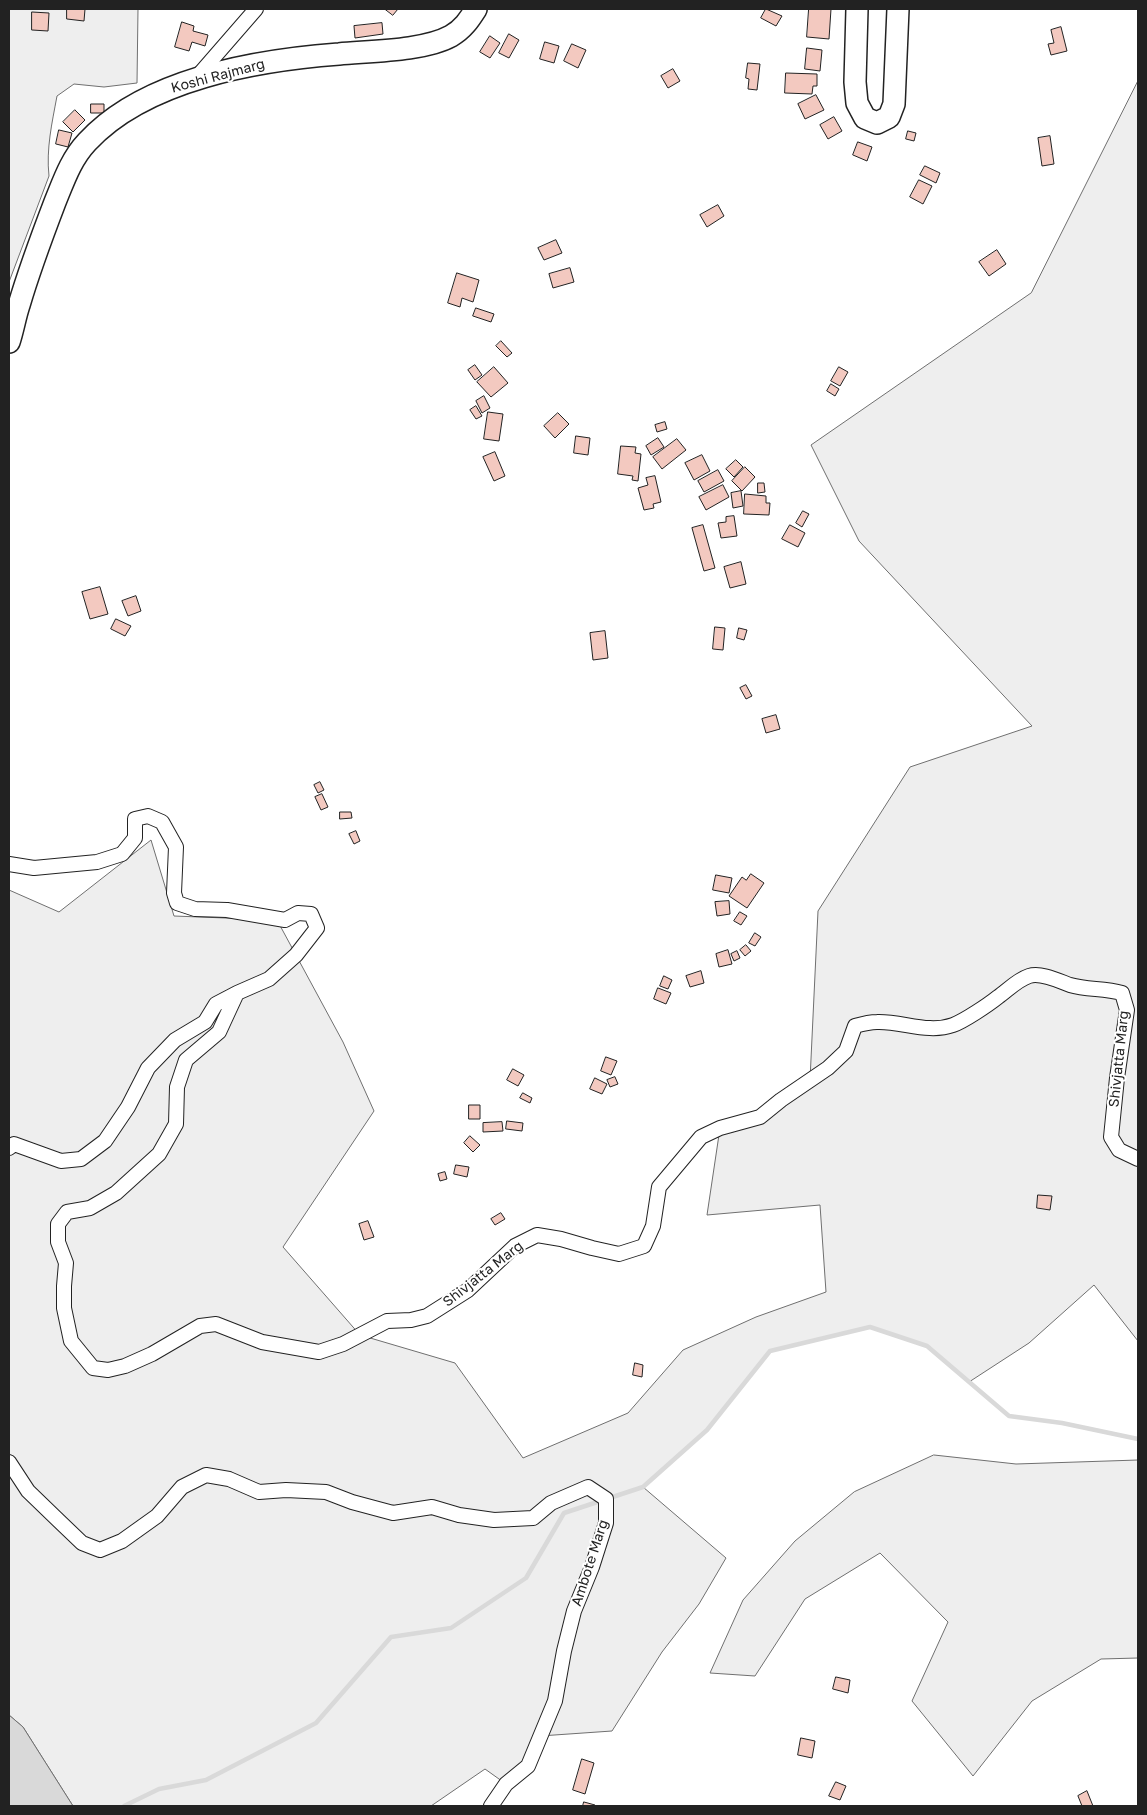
<!DOCTYPE html>
<style>
body{margin:0}
#map{position:relative;width:1147px;height:1815px;overflow:hidden;background:#fff;font-family:"Golos Text",sans-serif}
canvas{display:block}
.frame{position:absolute;inset:0;border:10px solid #222;pointer-events:none}
</style>
<div id="map">
<canvas width="1147" height="1815"></canvas>
<div class="frame"></div>
</div>
<script>
const c = document.querySelector('canvas').getContext('2d');
c.lineJoin = 'round';
function fillPath(path, color) {
  c.fillStyle = color;
  c.fill(path, 'evenodd');
}
function stroke(path, color, width, dash) {
  c.strokeStyle = color;
  c.lineWidth = width;
  c.lineCap = dash ? 'butt' : 'round';
  c.setLineDash(dash || []);
  c.stroke(path);
}
function label(font, color, halo, rows, align = 'center') {
  c.font = font + ' "Golos Text",sans-serif';
  c.lineWidth = 4;
  c.setLineDash([]);
  c.textBaseline = 'middle';
  c.strokeStyle = halo;
  c.fillStyle = color;
  for (const [text, x, y, turn = 0] of rows) {
    c.save();
    c.translate(x, y);
    c.rotate((+turn || 0) * Math.PI / 180);
    c.textAlign = isNaN(turn) ? turn : align;
    if (halo) c.strokeText(text, 0, 0);
    c.fillText(text, 0, 0);
    c.restore();
  }
}
const green = new Path2D(`
 M 9,9 L 138,9 L 137,83 L 104,87 L 74,84 L 57,96 C 52,123 46,149 49,176 L 9,282 Z
 M 1138,81 L 1138,1341 L 1094,1285 L 1029,1343 L 969,1382 L 927,1346 L 870,1327 L 770,1351 L 707,1430 L 643,1487 L 726,1558 L 699,1604 L 662,1652 L 612,1731 L 540,1736 L 528,1766 L 506,1784 L 485,1769 L 431,1806 L 73,1806 L 23,1727 L 9,1715 L 9,890 L 59,912 L 151,840 L 174,916 L 277,920 L 343,1042 L 374,1111 L 283,1247 L 360,1335 L 455,1363 L 523,1458 L 628,1413 L 683,1350 L 756,1317 L 826,1292 L 820,1205 L 707,1215 L 720,1128 L 760,1117 L 810,1080 L 818,911 L 910,767 L 1032,726 L 859,541 L 811,445 L 1031,293 Z
 M 934,1455 L 1016,1464 L 1138,1460 L 1138,1658 L 1101,1659 L 1032,1701 L 973,1776 L 912,1701 L 948,1622 L 880,1553 L 805,1599 L 755,1676 L 710,1673 L 743,1600 L 795,1541 L 854,1492 Z`);
fillPath(green, '#eee');
stroke(green, '#6f6f6f', 1);
const water = new Path2D(`
 M 9,1715 L 23,1727 L 73,1806 L 9,1806 Z`);
fillPath(water, '#d9d9d9');
stroke(water, '#6f6f6f', 1);
stroke(new Path2D(`
 M 124,1806 L 159,1789 L 206,1780 L 316,1723 L 391,1637 L 451,1628 L 526,1578 L 564,1513 L 643,1487 L 707,1430 L 770,1351 L 870,1327 L 927,1346 L 1009,1416 L 1062,1423 L 1138,1439`), '#d9d9d9', 4.5);
const building = new Path2D(`
 M 67,9 L 85,9 L 84,21 L 67,19 Z
 M 385,9 L 398,9 L 393,15 Z
 M 766,9 L 782,16 L 776,26 L 761,18 Z
 M 809,9 L 831,9 L 829,39 L 807,37 Z
 M 32,12 L 49,13 L 48,31 L 32,30 Z
 M 182,22 L 194,26 L 193,31 L 208,35 L 205,46 L 192,42 L 189,51 L 175,47 Z
 M 382,23 L 383,34 L 355,38 L 354,26 Z
 M 1061,27 L 1067,51 L 1051,55 L 1048,44 L 1054,43 L 1051,30 Z
 M 509,34 L 519,40 L 509,58 L 499,53 Z
 M 490,36 L 500,43 L 490,58 L 480,52 Z
 M 545,42 L 559,46 L 554,63 L 540,59 Z
 M 572,44 L 586,50 L 578,68 L 564,61 Z
 M 807,48 L 822,50 L 820,71 L 805,69 Z
 M 748,63 L 760,64 L 757,90 L 748,89 L 749,79 L 746,78 Z
 M 673,69 L 680,81 L 668,88 L 661,76 Z
 M 786,73 L 817,74 L 817,86 L 813,86 L 812,94 L 785,93 Z
 M 816,95 L 824,110 L 805,119 L 798,104 Z
 M 91,104 L 104,104 L 104,113 L 91,113 Z
 M 75,110 L 85,120 L 73,132 L 63,122 Z
 M 834,117 L 842,131 L 828,139 L 820,125 Z
 M 59,130 L 72,133 L 68,147 L 56,144 Z
 M 908,131 L 916,133 L 914,141 L 906,139 Z
 M 1050,136 L 1054,164 L 1042,166 L 1038,138 Z
 M 858,142 L 872,147 L 867,161 L 853,155 Z
 M 925,166 L 940,173 L 936,183 L 920,175 Z
 M 919,180 L 932,186 L 923,204 L 910,197 Z
 M 718,205 L 724,216 L 707,227 L 700,215 Z
 M 556,240 L 562,253 L 544,260 L 538,248 Z
 M 997,250 L 1006,264 L 989,276 L 979,262 Z
 M 570,268 L 574,282 L 553,288 L 549,274 Z
 M 457,273 L 479,280 L 473,302 L 462,298 L 460,307 L 448,303 Z
 M 476,308 L 494,314 L 491,322 L 473,316 Z
 M 501,341 L 512,353 L 507,357 L 496,346 Z
 M 475,365 L 482,375 L 475,380 L 468,370 Z
 M 494,367 L 508,383 L 491,397 L 477,382 Z
 M 839,367 L 848,372 L 840,386 L 831,381 Z
 M 831,384 L 839,389 L 835,396 L 827,391 Z
 M 484,396 L 490,408 L 482,413 L 476,401 Z
 M 476,406 L 482,416 L 476,419 L 470,410 Z
 M 488,412 L 503,414 L 499,441 L 484,439 Z
 M 558,413 L 569,424 L 555,438 L 544,426 Z
 M 665,422 L 667,429 L 657,432 L 655,425 Z
 M 576,436 L 590,438 L 588,455 L 574,453 Z
 M 658,438 L 664,447 L 651,455 L 646,446 Z
 M 677,439 L 686,450 L 662,469 L 653,457 Z
 M 621,446 L 636,447 L 635,453 L 641,454 L 638,481 L 632,480 L 633,476 L 618,474 Z
 M 495,452 L 505,476 L 494,481 L 483,457 Z
 M 702,455 L 710,471 L 694,480 L 685,463 Z
 M 736,460 L 743,467 L 734,477 L 726,469 Z
 M 745,467 L 755,477 L 742,491 L 732,481 Z
 M 718,470 L 724,481 L 704,492 L 698,481 Z
 M 655,476 L 661,502 L 653,504 L 654,508 L 644,510 L 638,488 L 648,485 L 646,478 Z
 M 758,483 L 764,483 L 765,492 L 758,493 Z
 M 723,485 L 729,497 L 706,510 L 699,497 Z
 M 741,491 L 743,506 L 733,508 L 731,493 Z
 M 745,494 L 766,496 L 766,503 L 770,503 L 769,515 L 744,514 Z
 M 803,511 L 809,514 L 802,527 L 796,523 Z
 M 734,516 L 737,536 L 721,538 L 718,523 L 726,522 L 726,517 Z
 M 703,525 L 715,568 L 704,571 L 692,528 Z
 M 790,525 L 805,533 L 798,547 L 782,539 Z
 M 741,562 L 746,584 L 730,588 L 724,567 Z
 M 100,587 L 108,614 L 90,619 L 82,592 Z
 M 136,596 L 141,611 L 128,616 L 122,601 Z
 M 116,619 L 131,626 L 125,636 L 111,629 Z
 M 715,627 L 725,628 L 723,650 L 713,649 Z
 M 739,628 L 747,630 L 744,640 L 737,638 Z
 M 605,631 L 608,658 L 593,660 L 590,633 Z
 M 746,685 L 752,696 L 746,699 L 740,688 Z
 M 776,715 L 780,729 L 766,733 L 762,719 Z
 M 320,782 L 324,790 L 318,793 L 314,785 Z
 M 322,794 L 328,807 L 321,810 L 315,797 Z
 M 340,812 L 351,812 L 352,818 L 340,819 Z
 M 356,831 L 360,841 L 354,844 L 349,834 Z
 M 751,874 L 764,883 L 747,908 L 729,896 L 742,877 L 746,880 Z
 M 716,875 L 732,878 L 729,893 L 713,890 Z
 M 729,901 L 730,914 L 717,916 L 715,902 Z
 M 740,912 L 747,916 L 741,925 L 734,921 Z
 M 755,933 L 761,937 L 755,946 L 749,943 Z
 M 746,945 L 751,951 L 745,956 L 740,950 Z
 M 728,950 L 732,964 L 719,967 L 716,954 Z
 M 737,951 L 740,958 L 734,961 L 731,954 Z
 M 701,971 L 704,983 L 690,987 L 686,976 Z
 M 664,976 L 672,980 L 668,989 L 660,986 Z
 M 658,988 L 671,993 L 666,1004 L 654,999 Z
 M 606,1057 L 617,1061 L 611,1075 L 601,1071 Z
 M 513,1069 L 524,1075 L 518,1086 L 507,1080 Z
 M 615,1077 L 618,1084 L 610,1087 L 607,1080 Z
 M 595,1078 L 607,1084 L 602,1094 L 590,1089 Z
 M 523,1093 L 532,1098 L 530,1103 L 520,1098 Z
 M 469,1105 L 480,1105 L 480,1119 L 469,1119 Z
 M 507,1121 L 523,1123 L 522,1131 L 506,1129 Z
 M 502,1122 L 503,1131 L 483,1132 L 483,1123 Z
 M 470,1136 L 480,1145 L 473,1152 L 464,1143 Z
 M 456,1165 L 469,1167 L 467,1177 L 454,1174 Z
 M 445,1172 L 447,1179 L 440,1181 L 438,1174 Z
 M 1038,1195 L 1052,1196 L 1050,1210 L 1037,1208 Z
 M 501,1213 L 505,1219 L 495,1225 L 491,1219 Z
 M 368,1221 L 374,1237 L 364,1240 L 359,1224 Z
 M 635,1363 L 643,1365 L 642,1377 L 633,1375 Z
 M 836,1677 L 850,1680 L 848,1693 L 833,1689 Z
 M 801,1738 L 815,1741 L 812,1758 L 798,1755 Z
 M 582,1759 L 594,1763 L 585,1794 L 573,1790 Z
 M 836,1782 L 846,1786 L 840,1800 L 829,1796 Z
 M 1087,1791 L 1093,1806 L 1082,1806 L 1078,1796 Z
 M 584,1802 L 595,1805 L 595,1806 L 583,1806 Z`);
fillPath(building, '#f3c9c0');
stroke(building, '#222', 1);
const street = new Path2D(`
 M 196,78 L 256,9
 M 9,864 L 34,868 L 97,862 L 122,854 L 135,838 L 135,819 L 148,816 L 162,822 L 176,847 L 174,893 L 177,903 L 195,909 L 227,910 L 285,920 L 298,913 L 311,914 L 317,928 L 296,955 L 269,979 L 237,993 L 219,1032 L 186,1060 L 177,1087 L 176,1124 L 159,1154 L 116,1193 L 90,1208 L 67,1212 L 58,1224 L 58,1242 L 66,1263 L 64,1286 L 64,1308 L 71,1341 L 93,1368 L 108,1370 L 125,1366 L 152,1354 L 200,1326 L 216,1324 L 262,1342 L 319,1352 L 343,1344 L 387,1321 L 411,1320 L 427,1316 L 468,1290 L 515,1246 L 537,1235 L 561,1239 L 592,1248 L 619,1254 L 644,1246 L 653,1226 L 659,1187 L 701,1137 L 720,1128 L 760,1117 L 781,1100 L 828,1068 L 846,1051 L 855,1026 C 862,1024 870,1022 877,1022 C 902,1021 928,1034 953,1025 C 964,1021 988,1005 998,997 C 1008,990 1017,980 1029,976 C 1041,972 1059,981 1070,985 C 1087,990 1104,988 1122,993 L 1127,1010 L 1117,1078 L 1111,1137 L 1119,1150 L 1138,1159
 M 9,1148 L 14,1144 L 61,1161 L 81,1159 L 105,1141 L 128,1107 L 148,1068 L 175,1040 L 205,1022 L 216,1004 L 237,993
 M 9,1462 L 28,1491 L 58,1520 L 82,1543 L 100,1550 L 122,1541 L 157,1516 L 182,1487 L 206,1475 L 229,1479 L 259,1492 L 286,1490 L 326,1492 L 352,1502 L 393,1513 L 432,1507 L 459,1515 L 494,1520 L 533,1518 L 551,1503 L 588,1487 L 606,1499 L 606,1523 L 592,1567 L 574,1611 L 564,1651 L 555,1701 L 528,1766 L 506,1784 L 491,1806`);
const primary = new Path2D(`
 M 857,9 L 855,82 L 857,103 L 865,118 L 877,123 L 889,117 L 894,104 L 898,9
 M 9,342 C 13,330 15,317 19,305 C 29,271 42,236 55,202 C 64,180 71,159 87,142 C 145,79 258,60 339,54 C 370,51 424,51 451,36 C 463,29 469,20 476,9`);
stroke(street, '#222', 16);
stroke(primary, '#222', 24);
stroke(street, '#fff', 14);
stroke(primary, '#fff', 21);
label('14px', '#222', '#fff', [
 ["Koshi Rajmarg",218,76,-15],
 ["Shivjatta Marg",1119,1059,-84],
 ["Shivjatta Marg",483,1274,-38],
 ["Ambote Marg",590,1563,-72]
]);
</script>
